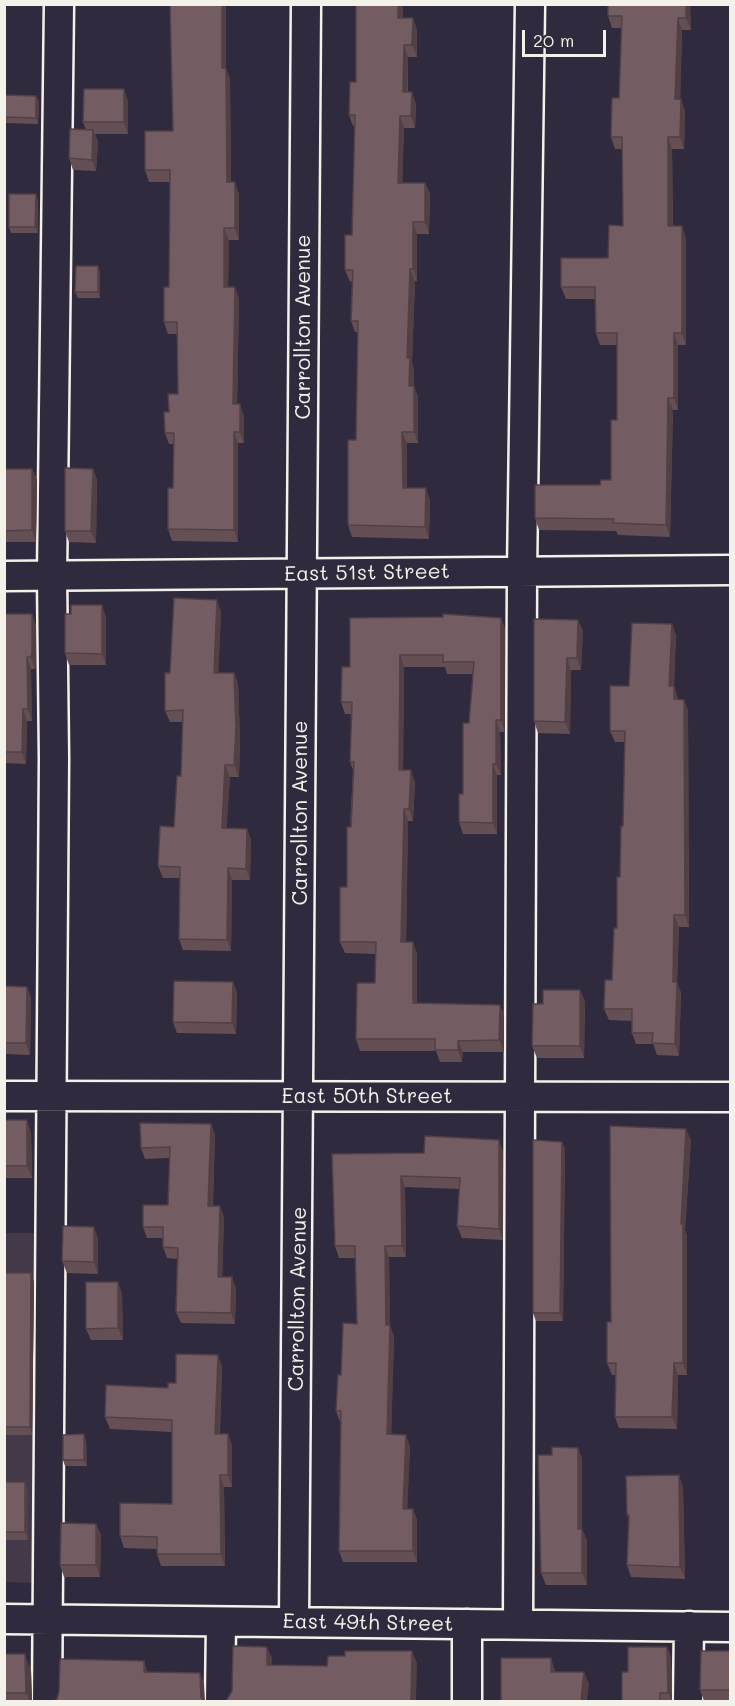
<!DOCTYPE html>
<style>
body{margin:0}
#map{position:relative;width:735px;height:1706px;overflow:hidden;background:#2f2a3d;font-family:Mali,sans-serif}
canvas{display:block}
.frame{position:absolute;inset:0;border:6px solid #f4f1e8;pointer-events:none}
.scale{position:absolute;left:522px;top:30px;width:84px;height:27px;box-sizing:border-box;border:3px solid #f4f1e8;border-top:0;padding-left:8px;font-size:18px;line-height:21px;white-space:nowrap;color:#f4f1e8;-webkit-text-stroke:4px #2f2a3d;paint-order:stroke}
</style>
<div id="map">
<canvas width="735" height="1706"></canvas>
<div class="frame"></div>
<div class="scale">20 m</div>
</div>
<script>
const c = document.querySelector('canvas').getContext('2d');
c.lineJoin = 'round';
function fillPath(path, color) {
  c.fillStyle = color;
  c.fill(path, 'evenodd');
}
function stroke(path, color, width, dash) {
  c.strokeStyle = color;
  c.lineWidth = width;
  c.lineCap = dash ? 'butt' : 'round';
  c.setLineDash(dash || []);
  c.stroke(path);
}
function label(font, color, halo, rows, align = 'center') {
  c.font = font + ' Mali,sans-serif';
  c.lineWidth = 5;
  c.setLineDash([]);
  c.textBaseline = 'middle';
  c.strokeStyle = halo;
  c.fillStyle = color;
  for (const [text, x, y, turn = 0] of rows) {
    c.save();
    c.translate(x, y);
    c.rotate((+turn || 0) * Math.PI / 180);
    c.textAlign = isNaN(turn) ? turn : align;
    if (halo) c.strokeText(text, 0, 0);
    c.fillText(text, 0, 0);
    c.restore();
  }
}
fillPath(new Path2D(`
 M 5,1233 L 43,1233 L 40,1575 L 33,1583 L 5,1582 Z`), '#443948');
const minor = new Path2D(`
 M 4,576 L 730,570
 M 4,1096 L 730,1097
 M 4,1619 L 730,1627
 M 294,1622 L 306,4
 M 467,1624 L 467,1702
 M 518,1624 L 522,572 L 530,4
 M 47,1702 L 54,759 L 52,575 L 59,4
 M 220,1702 L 221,1622
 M 688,1702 L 689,1626`);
stroke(minor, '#f4f1e8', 33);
stroke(minor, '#2f2a3d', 28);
fillPath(new Path2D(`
 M 170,4 L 226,4 L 226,69 L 230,79 L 231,182 L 239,194 L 239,240 L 229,240 L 228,287 L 239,298 L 237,404 L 244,416 L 244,443 L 238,443 L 238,542 L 172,541 L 168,529 L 173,488 L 174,444 L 169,444 L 165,433 L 169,412 L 178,394 L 177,334 L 168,334 L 164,322 L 169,287 L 170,182 L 149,182 L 145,170 L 173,131 Z
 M 356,4 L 403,4 L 403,18 L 413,18 L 417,30 L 417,57 L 408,57 L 408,92 L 416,104 L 415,128 L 404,128 L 402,183 L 425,183 L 430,194 L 429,234 L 417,234 L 417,281 L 415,281 L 412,362 L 414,370 L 414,386 L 418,397 L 418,443 L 407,443 L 407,488 L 430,500 L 429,539 L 352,537 L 348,525 L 356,440 L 358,332 L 355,332 L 351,321 L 352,281 L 350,282 L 345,270 L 352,235 L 355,126 L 353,126 L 349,115 L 356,82 Z
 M 608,4 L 690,4 L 691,30 L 682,30 L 680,99 L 685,111 L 684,149 L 672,149 L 673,226 L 686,238 L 686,345 L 678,345 L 678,410 L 673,410 L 670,537 L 618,535 L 616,531 L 539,530 L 535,518 L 611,480 L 617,420 L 617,345 L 600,345 L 596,333 L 595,299 L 566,299 L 561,287 L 608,258 L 623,226 L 622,149 L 615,149 L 611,137 L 619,98 L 622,28 L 612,28 L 608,16 Z
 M 4,95 L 36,96 L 39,102 L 38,124 L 5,123 Z
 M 128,101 L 128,134 L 95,134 L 98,142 L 96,171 L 73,170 L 69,158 L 86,130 L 83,122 Z
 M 38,200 L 38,233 L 11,233 L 9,227 Z
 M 98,266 L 100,272 L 100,298 L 78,298 L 75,292 Z
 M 4,469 L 32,469 L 37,480 L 36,542 L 4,542 Z
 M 93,469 L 97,480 L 96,543 L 69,542 L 65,531 Z
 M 221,611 L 218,673 L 234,673 L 238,684 L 240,740 L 239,777 L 230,777 L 226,828 L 247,829 L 251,840 L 250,880 L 232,880 L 231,951 L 183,950 L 179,939 L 180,878 L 163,878 L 158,866 L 174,827 L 181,776 L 183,722 L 170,722 L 165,711 L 170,673 Z
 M 4,614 L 32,614 L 36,626 L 36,665 L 35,669 L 31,669 L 32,721 L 27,721 L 26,764 L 4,763 Z
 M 71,614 L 106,617 L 106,665 L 69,665 L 65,653 Z
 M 501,618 L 505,629 L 505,732 L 500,732 L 501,775 L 497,775 L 497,834 L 463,834 L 459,822 L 463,794 L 473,674 L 447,674 L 445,667 L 404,667 L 403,770 L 415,782 L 413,821 L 408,821 L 406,942 L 417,953 L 417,1003 L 500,1005 L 504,1016 L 504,1052 L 463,1052 L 462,1062 L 440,1062 L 436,1051 L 360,1051 L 356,1039 L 375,983 L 376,954 L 345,953 L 340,942 L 347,887 L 353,770 L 350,762 L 352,714 L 345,714 L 341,702 L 350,667 Z
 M 578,620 L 583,631 L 581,670 L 571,670 L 570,734 L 538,733 L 534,721 Z
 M 672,624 L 676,636 L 674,686 L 678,700 L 684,700 L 688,711 L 689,927 L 679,927 L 677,982 L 681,993 L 679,1056 L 657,1055 L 653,1044 L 636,1044 L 632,1033 L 632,1021 L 609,1020 L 604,1009 L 612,980 L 617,928 L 623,826 L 625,742 L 615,742 L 610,731 L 629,686 Z
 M 233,982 L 237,993 L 236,1034 L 177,1033 L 173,1022 Z
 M 4,986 L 27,987 L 31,998 L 30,1055 L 4,1054 Z
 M 580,990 L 585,1002 L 584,1058 L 537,1058 L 532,1046 L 543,1004 Z
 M 4,1120 L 31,1132 L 32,1178 L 4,1178 Z
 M 211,1124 L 215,1135 L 213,1206 L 224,1217 L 222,1277 L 236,1288 L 235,1324 L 181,1323 L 176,1312 L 177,1259 L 167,1258 L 163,1247 L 163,1238 L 147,1238 L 143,1227 L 168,1205 L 170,1158 L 145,1159 L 141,1148 Z
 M 691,1140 L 685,1230 L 687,1236 L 687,1375 L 678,1375 L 677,1429 L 619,1428 L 615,1417 L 616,1375 L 612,1375 L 607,1363 L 611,1322 Z
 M 562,1142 L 565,1150 L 563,1321 L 536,1321 L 533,1313 Z
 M 503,1151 L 503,1240 L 462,1238 L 457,1226 L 460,1189 L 405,1187 L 406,1257 L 389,1257 L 390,1326 L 394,1336 L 391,1435 L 410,1446 L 407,1509 L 413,1509 L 417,1520 L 417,1562 L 343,1562 L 339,1551 L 341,1422 L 340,1422 L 336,1411 L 341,1375 L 357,1324 L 355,1258 L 339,1258 L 335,1246 L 332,1154 L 424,1153 Z
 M 98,1238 L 98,1274 L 67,1273 L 62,1261 Z
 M 4,1273 L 34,1281 L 32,1435 L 4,1435 Z
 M 122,1293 L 123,1340 L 91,1340 L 86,1329 Z
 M 222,1366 L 220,1434 L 228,1434 L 232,1446 L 232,1487 L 224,1487 L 225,1566 L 161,1566 L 157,1554 L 157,1549 L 124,1548 L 120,1536 L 172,1504 L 172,1432 L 110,1429 L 105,1417 L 176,1383 Z
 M 86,1440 L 87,1466 L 65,1466 L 63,1460 Z
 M 578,1448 L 582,1459 L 582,1529 L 587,1541 L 587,1585 L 546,1585 L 541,1573 L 552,1455 Z
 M 4,1482 L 25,1482 L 28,1490 L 28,1540 L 4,1540 Z
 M 683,1487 L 685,1579 L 631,1577 L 627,1565 L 629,1520 L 627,1515 Z
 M 96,1524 L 101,1535 L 100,1577 L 64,1577 L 60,1565 Z
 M 667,1647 L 671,1657 L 672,1701 L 622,1701 L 628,1672 Z
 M 730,1651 L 730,1701 L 704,1701 L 700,1690 Z
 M 4,1654 L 31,1671 L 32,1701 L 4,1701 Z`), '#644f55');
fillPath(new Path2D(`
 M 222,4 L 226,4 L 226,69 L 230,79 L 231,194 L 227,182 L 222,68 Z
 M 398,4 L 403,4 L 403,29 L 398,18 Z
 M 686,4 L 690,4 L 691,30 L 686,18 Z
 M 413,18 L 417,30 L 417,57 L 412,45 Z
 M 678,18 L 682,30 L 680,111 L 675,99 Z
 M 404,45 L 408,57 L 407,104 L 403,92 Z
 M 124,89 L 128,101 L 128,134 L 124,122 Z
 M 412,92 L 416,104 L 415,128 L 411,116 Z
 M 36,96 L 39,102 L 38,124 L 36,118 Z
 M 681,99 L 685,111 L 684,149 L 680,137 Z
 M 400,116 L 404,128 L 402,194 L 398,183 Z
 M 93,130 L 98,142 L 96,171 L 92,160 Z
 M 668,137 L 672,149 L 673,238 L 668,226 Z
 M 235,182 L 239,194 L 239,240 L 235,228 Z
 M 425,183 L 430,194 L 429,234 L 425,222 Z
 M 36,194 L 38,200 L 38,233 L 35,227 Z
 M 413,222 L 417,234 L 417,281 L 413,269 Z
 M 682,226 L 686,238 L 686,345 L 682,333 Z
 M 224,228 L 229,240 L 228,298 L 224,287 Z
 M 98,266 L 100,272 L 100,298 L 98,292 Z
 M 410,269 L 415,281 L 412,362 L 414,370 L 414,386 L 418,397 L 418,443 L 414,432 L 407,358 Z
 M 235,287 L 239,298 L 237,415 L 233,404 Z
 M 674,333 L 678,345 L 678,410 L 674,398 Z
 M 668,398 L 673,410 L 670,537 L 666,525 Z
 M 240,404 L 244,416 L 244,443 L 240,432 Z
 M 234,432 L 238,443 L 238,542 L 234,530 Z
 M 402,432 L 407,443 L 407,499 L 403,488 Z
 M 32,469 L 37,480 L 36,542 L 32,530 Z
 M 93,469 L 97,480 L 96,543 L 91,531 Z
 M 426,488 L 430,500 L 429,539 L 425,527 Z
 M 217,600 L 221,611 L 218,684 L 214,673 Z
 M 102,605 L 106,617 L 106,665 L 102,654 Z
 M 32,614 L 36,626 L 36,665 L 35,669 L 31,657 Z
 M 501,618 L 505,629 L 505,732 L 501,720 Z
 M 578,620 L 583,631 L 581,670 L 577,658 Z
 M 672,624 L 676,636 L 673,698 L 669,686 Z
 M 400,655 L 404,667 L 403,781 L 399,770 Z
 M 27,657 L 31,669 L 32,721 L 28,709 Z
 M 567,658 L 571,670 L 570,734 L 565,722 Z
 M 234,673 L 238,684 L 240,740 L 239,777 L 234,765 Z
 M 674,686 L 678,698 L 678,711 L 674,699 Z
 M 684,700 L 688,711 L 689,927 L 685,915 Z
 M 23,709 L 27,721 L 26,764 L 22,752 Z
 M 496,720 L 500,732 L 501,775 L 496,764 Z
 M 493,764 L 497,775 L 497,834 L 493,823 Z
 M 225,765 L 230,777 L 226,840 L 222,828 Z
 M 411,770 L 415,782 L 413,821 L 409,809 Z
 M 404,809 L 408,821 L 406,953 L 401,942 Z
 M 247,829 L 251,840 L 250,880 L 246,869 Z
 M 228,868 L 232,880 L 231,951 L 227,940 Z
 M 674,915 L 679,927 L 677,982 L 681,993 L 679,1056 L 675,1044 L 673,982 Z
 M 413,942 L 417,953 L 417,1015 L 413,1003 Z
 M 233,982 L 237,993 L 236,1034 L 232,1023 Z
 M 27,987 L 31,998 L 30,1055 L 26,1043 Z
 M 580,990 L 585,1002 L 584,1058 L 580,1046 Z
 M 500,1005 L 504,1016 L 504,1052 L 499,1040 Z
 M 458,1041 L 463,1052 L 462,1062 L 458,1050 Z
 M 27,1120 L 31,1132 L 32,1178 L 27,1166 Z
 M 211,1124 L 215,1135 L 212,1217 L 208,1206 Z
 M 686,1129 L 691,1140 L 685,1230 L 687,1236 L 687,1375 L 683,1363 L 681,1224 Z
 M 499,1140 L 503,1151 L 503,1240 L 499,1229 Z
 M 562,1142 L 565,1150 L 563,1321 L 560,1313 Z
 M 401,1176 L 405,1187 L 406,1257 L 402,1246 Z
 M 220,1206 L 224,1217 L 222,1288 L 218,1277 Z
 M 94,1227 L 98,1238 L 98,1274 L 94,1262 Z
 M 385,1246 L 389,1257 L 390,1326 L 394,1336 L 391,1446 L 387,1434 Z
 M 31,1273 L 34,1281 L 32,1435 L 30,1427 Z
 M 232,1277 L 236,1288 L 235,1324 L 231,1313 Z
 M 118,1282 L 122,1293 L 123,1340 L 118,1328 Z
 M 218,1355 L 222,1366 L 219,1446 L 215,1434 Z
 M 674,1363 L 678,1375 L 677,1429 L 672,1417 Z
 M 84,1434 L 86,1440 L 87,1466 L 84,1460 Z
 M 228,1434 L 232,1446 L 232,1487 L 228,1475 Z
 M 406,1435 L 410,1446 L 407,1520 L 403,1509 Z
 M 578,1448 L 582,1459 L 582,1541 L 578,1529 Z
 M 220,1475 L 224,1487 L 225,1566 L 221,1554 Z
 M 679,1475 L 683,1487 L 685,1579 L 680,1567 Z
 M 25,1482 L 28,1490 L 28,1540 L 25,1532 Z
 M 413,1509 L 417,1520 L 417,1562 L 413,1551 Z
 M 96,1524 L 101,1535 L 100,1577 L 96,1565 Z
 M 582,1529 L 587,1541 L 587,1585 L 582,1573 Z
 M 267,1647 L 272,1658 L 271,1676 L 267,1665 Z
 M 667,1647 L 671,1657 L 672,1701 L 668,1693 Z
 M 412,1651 L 417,1663 L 416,1701 L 411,1701 Z
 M 25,1654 L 31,1671 L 32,1701 L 30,1701 L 26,1693 Z
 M 551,1658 L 555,1670 L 555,1683 L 551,1672 Z
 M 144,1661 L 148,1673 L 144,1672 Z
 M 584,1672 L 589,1684 L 587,1701 L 581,1701 Z
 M 200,1673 L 204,1684 L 205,1701 L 201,1698 Z`), '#514045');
const building = new Path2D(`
 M 170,4 L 222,4 L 222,68 L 226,68 L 227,182 L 235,182 L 235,228 L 224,228 L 224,287 L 235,287 L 233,404 L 240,404 L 240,432 L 234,432 L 234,530 L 168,529 L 168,488 L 173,488 L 174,433 L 165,433 L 164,412 L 169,412 L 168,394 L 178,394 L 177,322 L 164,322 L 164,287 L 169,287 L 170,170 L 145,170 L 145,131 L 173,131 Z
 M 356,4 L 398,4 L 398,18 L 413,18 L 412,45 L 404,45 L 403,92 L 412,92 L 411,116 L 400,116 L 398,183 L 425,183 L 425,222 L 413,222 L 413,269 L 410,269 L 407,358 L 410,358 L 409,386 L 414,386 L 414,432 L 402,432 L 403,488 L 426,488 L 425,527 L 348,525 L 348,440 L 356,440 L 358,321 L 351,321 L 353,270 L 345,270 L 345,235 L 352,235 L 355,115 L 349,115 L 350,82 L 356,82 Z
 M 608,4 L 686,4 L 686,18 L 678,18 L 675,99 L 681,99 L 680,137 L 668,137 L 668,226 L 682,226 L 682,333 L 674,333 L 674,398 L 668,398 L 666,525 L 613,523 L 614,519 L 535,518 L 535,485 L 600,485 L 601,480 L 611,480 L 611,420 L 617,420 L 617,333 L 596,333 L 595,287 L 561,287 L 561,258 L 608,258 L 609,225 L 623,226 L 622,137 L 611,137 L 612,98 L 619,98 L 622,16 L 608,16 Z
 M 84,89 L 124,89 L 124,122 L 83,122 Z
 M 4,95 L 36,96 L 36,118 L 4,117 Z
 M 70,129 L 93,130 L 92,160 L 69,158 Z
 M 9,194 L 36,194 L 35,227 L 9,227 Z
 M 76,266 L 98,266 L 98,292 L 75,292 Z
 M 65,468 L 93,469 L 91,531 L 65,531 Z
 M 4,469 L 32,469 L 32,530 L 4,531 Z
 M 174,598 L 217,600 L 214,673 L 234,673 L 236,728 L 234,765 L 225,765 L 222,828 L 247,829 L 246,869 L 228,868 L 227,940 L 179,939 L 180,867 L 158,866 L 160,826 L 174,827 L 177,776 L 181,776 L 183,710 L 165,711 L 165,673 L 170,673 Z
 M 71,605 L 102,605 L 102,654 L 65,653 L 65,614 L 71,614 Z
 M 4,614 L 32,614 L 32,653 L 31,657 L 27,657 L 28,709 L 23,709 L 22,752 L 4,752 Z
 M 443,614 L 501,618 L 501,720 L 496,720 L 496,764 L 493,764 L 493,823 L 459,822 L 459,794 L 463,794 L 463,723 L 469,723 L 474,662 L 443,662 L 443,655 L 400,655 L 399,770 L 411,770 L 409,809 L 404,809 L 401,942 L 413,942 L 413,1003 L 500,1005 L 499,1040 L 458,1041 L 458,1050 L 435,1050 L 435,1039 L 356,1039 L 357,983 L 375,983 L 376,942 L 340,942 L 340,887 L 347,887 L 347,827 L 351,827 L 354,762 L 350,762 L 352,702 L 341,702 L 342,667 L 350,667 L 350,618 L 443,617 Z
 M 534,619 L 578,620 L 577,658 L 567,658 L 565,722 L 534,721 Z
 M 632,623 L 672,624 L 669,686 L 674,686 L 674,699 L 684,700 L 685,915 L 674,915 L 673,982 L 677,982 L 675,1044 L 652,1043 L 653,1033 L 632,1033 L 632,1009 L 604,1009 L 605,980 L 612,980 L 614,928 L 617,928 L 617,877 L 620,877 L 621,826 L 623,826 L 625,731 L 610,731 L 610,686 L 629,686 Z
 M 174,981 L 233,982 L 232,1023 L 173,1022 Z
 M 4,986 L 27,987 L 26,1043 L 4,1043 Z
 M 543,990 L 580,990 L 580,1046 L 532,1046 L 533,1004 L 543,1004 Z
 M 4,1120 L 27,1120 L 27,1166 L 4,1166 Z
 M 140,1123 L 211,1124 L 208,1206 L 220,1206 L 218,1277 L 232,1277 L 231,1313 L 176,1312 L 178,1248 L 163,1247 L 163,1227 L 143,1227 L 143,1205 L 168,1205 L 170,1147 L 141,1148 Z
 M 610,1126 L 686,1129 L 681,1224 L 683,1224 L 683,1363 L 674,1363 L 672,1417 L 615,1417 L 616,1363 L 607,1363 L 607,1322 L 611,1322 Z
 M 425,1136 L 499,1140 L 499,1229 L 457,1226 L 460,1178 L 401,1176 L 402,1246 L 385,1246 L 386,1325 L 390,1325 L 387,1434 L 406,1435 L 403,1509 L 413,1509 L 413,1551 L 339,1551 L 341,1411 L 336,1411 L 338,1375 L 341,1375 L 343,1323 L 357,1324 L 355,1246 L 335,1246 L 332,1154 L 424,1153 Z
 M 533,1140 L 562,1142 L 560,1313 L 533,1313 Z
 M 63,1226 L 94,1227 L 94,1262 L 62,1261 Z
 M 4,1273 L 31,1273 L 30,1427 L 4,1427 Z
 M 86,1282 L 118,1282 L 118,1328 L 86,1329 Z
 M 176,1354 L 218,1355 L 215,1434 L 228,1434 L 228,1475 L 220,1475 L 221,1554 L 157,1554 L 157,1537 L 120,1536 L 120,1503 L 172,1504 L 172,1420 L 105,1417 L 106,1385 L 168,1388 L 168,1383 L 176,1383 Z
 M 84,1434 L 84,1460 L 63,1460 L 63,1435 Z
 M 552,1447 L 578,1448 L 578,1529 L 582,1529 L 582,1573 L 541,1573 L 538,1455 L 552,1455 Z
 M 679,1475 L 680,1567 L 627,1565 L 629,1515 L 627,1515 L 626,1476 Z
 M 4,1482 L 25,1482 L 25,1532 L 4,1532 Z
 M 61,1523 L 96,1524 L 96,1565 L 60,1565 Z
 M 233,1646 L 267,1647 L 267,1665 L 327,1666 L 328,1656 L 345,1656 L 345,1651 L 412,1651 L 411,1701 L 226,1701 L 232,1691 Z
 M 628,1647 L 667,1647 L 668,1693 L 660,1693 L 660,1701 L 622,1701 L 622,1672 L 628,1672 Z
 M 701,1651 L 730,1651 L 730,1690 L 700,1690 Z
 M 4,1654 L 25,1654 L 26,1693 L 4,1693 Z
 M 501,1658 L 551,1658 L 551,1672 L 584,1672 L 581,1701 L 501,1701 Z
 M 60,1659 L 144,1661 L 144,1672 L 200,1673 L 201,1698 L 205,1701 L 54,1701 L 57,1699 L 59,1691 Z`);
fillPath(building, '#745c63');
stroke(building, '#514045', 1.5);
label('21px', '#f4f1e8', '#2f2a3d', [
 ["Carrollton Avenue",304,327,-90],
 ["East 51st Street",367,573,-1],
 ["Carrollton Avenue",301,813,-90],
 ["East 50th Street",367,1097],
 ["Carrollton Avenue",298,1299,-89],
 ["East 49th Street",368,1623,1]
]);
</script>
